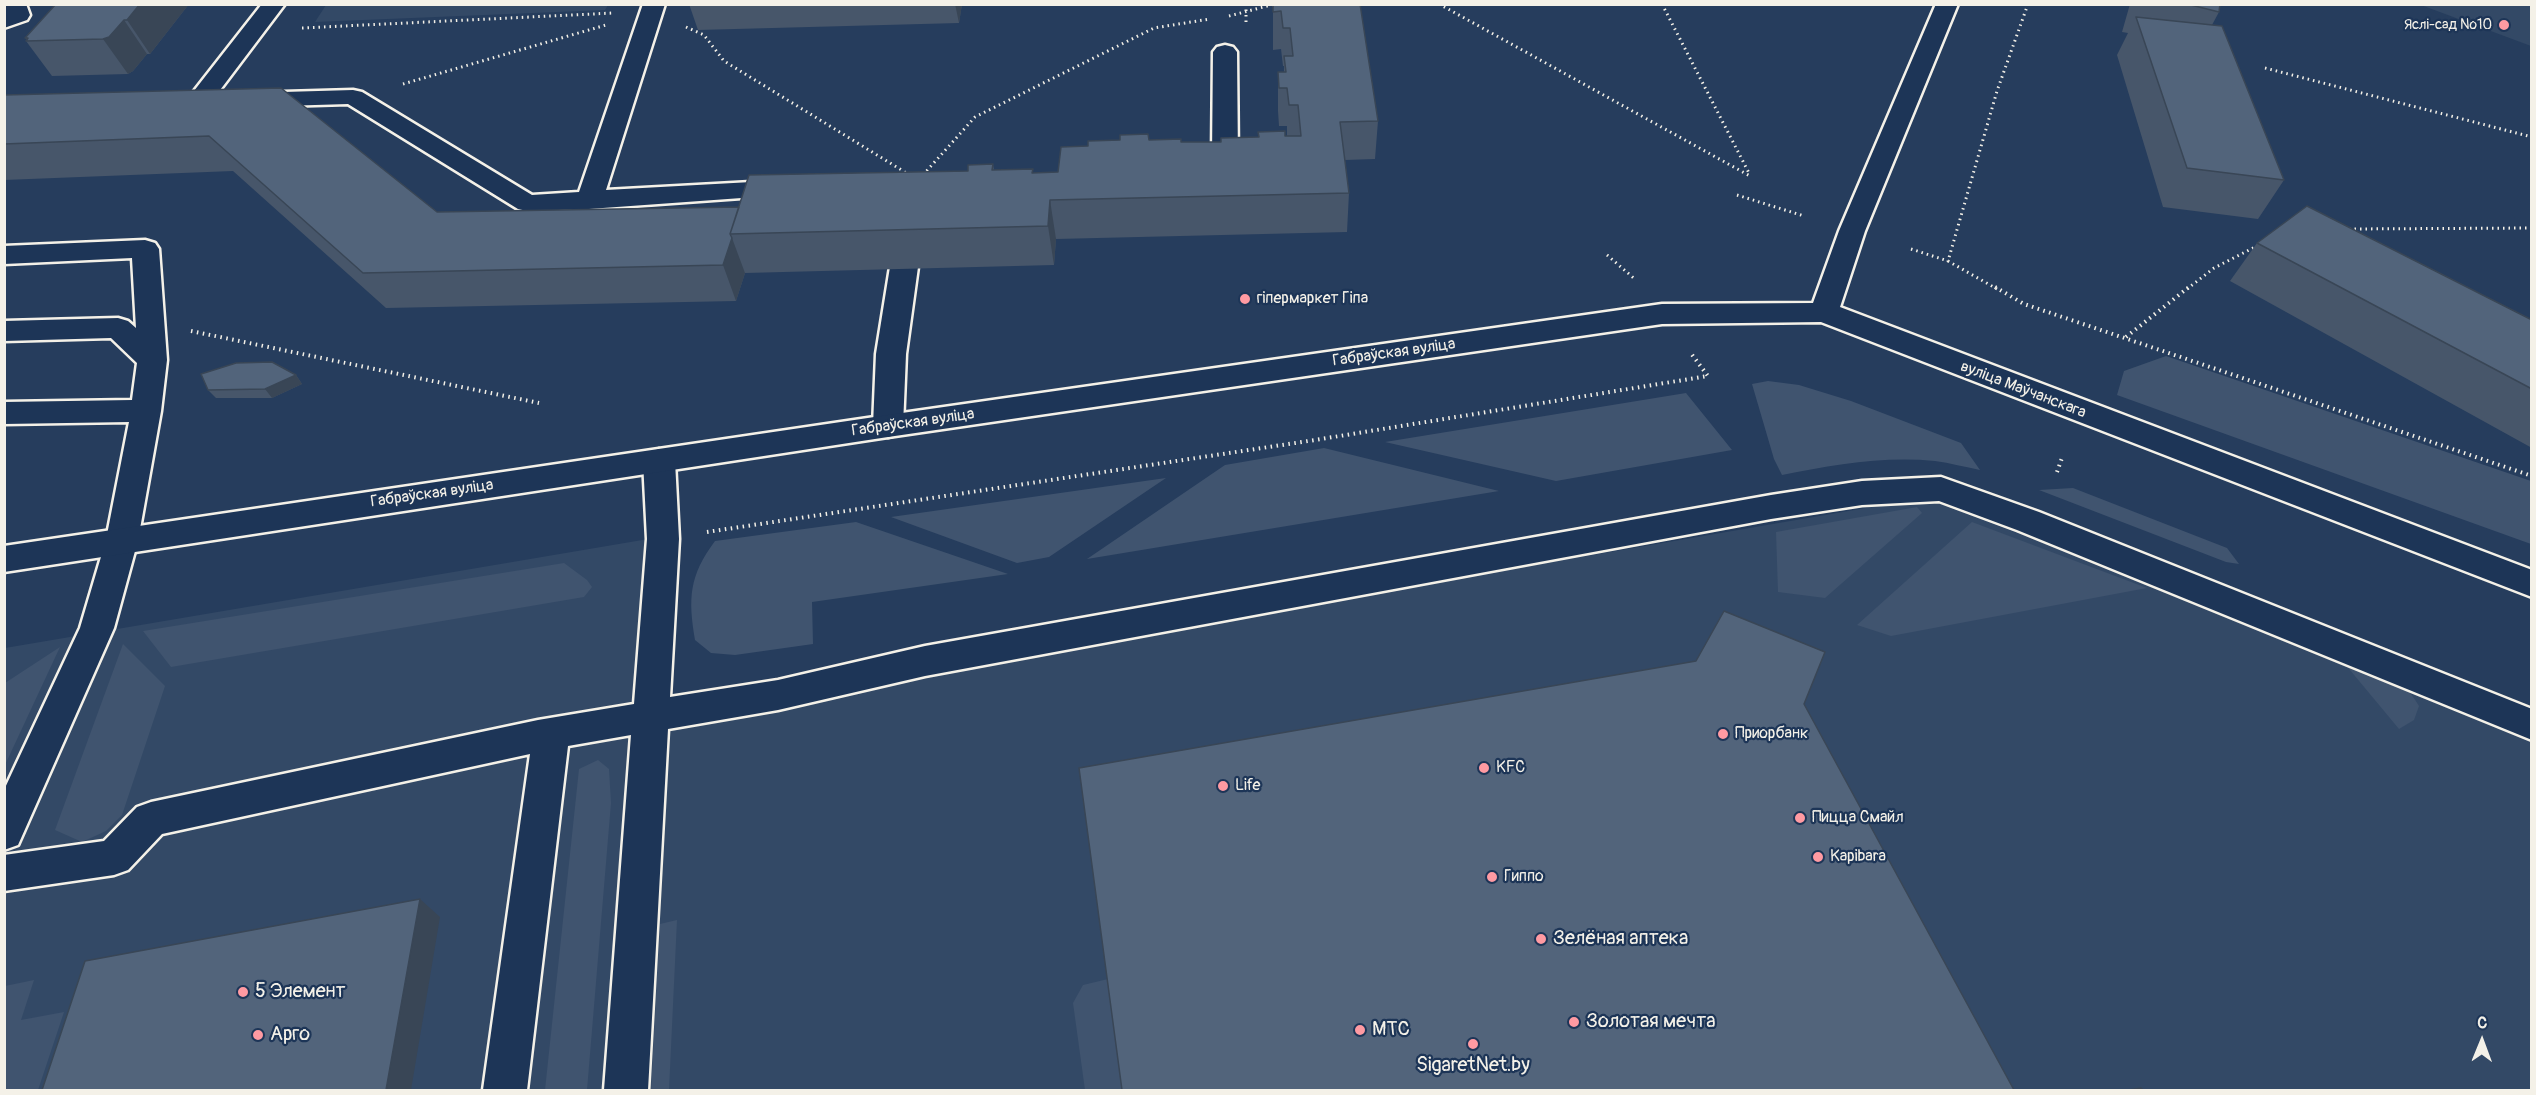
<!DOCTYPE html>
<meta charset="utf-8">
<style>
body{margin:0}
#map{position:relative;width:2536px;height:1095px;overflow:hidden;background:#263d5d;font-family:Pangolin,sans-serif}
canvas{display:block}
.frame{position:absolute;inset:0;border:6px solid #f4f1e8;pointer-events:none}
.north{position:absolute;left:2452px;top:1011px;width:60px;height:60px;-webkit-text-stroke:4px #1d3557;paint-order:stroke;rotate:1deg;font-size:16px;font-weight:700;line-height:24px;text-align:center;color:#f4f1e8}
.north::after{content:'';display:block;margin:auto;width:21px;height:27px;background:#f4f1e8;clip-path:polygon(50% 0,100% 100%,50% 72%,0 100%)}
</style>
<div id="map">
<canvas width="2536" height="1095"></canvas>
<div class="frame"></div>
<div class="north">С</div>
</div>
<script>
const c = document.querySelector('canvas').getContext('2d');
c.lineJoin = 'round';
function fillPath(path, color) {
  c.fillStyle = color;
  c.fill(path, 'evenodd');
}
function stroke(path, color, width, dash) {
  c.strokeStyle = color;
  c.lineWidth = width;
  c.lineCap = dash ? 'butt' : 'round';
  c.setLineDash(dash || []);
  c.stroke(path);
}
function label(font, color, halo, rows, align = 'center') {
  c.font = font + ' Pangolin,sans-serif';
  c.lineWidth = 4.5;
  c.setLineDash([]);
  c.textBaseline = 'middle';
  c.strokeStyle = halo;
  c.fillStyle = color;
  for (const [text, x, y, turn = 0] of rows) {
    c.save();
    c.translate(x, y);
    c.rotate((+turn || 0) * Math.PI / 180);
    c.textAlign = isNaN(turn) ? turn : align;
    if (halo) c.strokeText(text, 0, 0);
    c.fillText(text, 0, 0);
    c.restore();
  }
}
fillPath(new Path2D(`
 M 326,5 L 326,4 L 608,5 L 605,10 L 315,22 Z
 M 2421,5 L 2531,5 L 2531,46 Z
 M 1924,498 L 2531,726 L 2531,1090 L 5,1090 L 5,648 L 660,537 L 669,714 Z`), '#334966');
fillPath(new Path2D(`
 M 2166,356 L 2531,481 L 2531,544 L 2117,395 L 2124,371 Z
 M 1768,381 L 1799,385 L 1851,401 L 1961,443 L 1980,470 C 1965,467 1950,463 1935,461 C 1883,456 1832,465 1782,475 L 1774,459 L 1752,384 Z
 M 1686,393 L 1732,450 L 1556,481 L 1385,442 Z
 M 1324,448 L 1499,491 L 1087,559 L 1225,465 Z
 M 1166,478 L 1049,557 L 1017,563 L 891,517 Z
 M 2073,488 L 2227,548 L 2239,564 L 2226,562 L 2039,490 Z
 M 1917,507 L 1922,513 L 1825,598 L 1778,592 L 1776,532 Z
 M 856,522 L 1008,574 L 812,602 L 813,644 L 735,655 L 711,653 L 695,640 C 688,598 689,576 715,541 Z
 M 1972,522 L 2147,588 L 1891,636 L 1857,625 Z
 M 564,563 L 587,580 L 592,587 L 584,597 L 171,667 L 143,631 Z
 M 123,644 L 165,686 L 122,815 L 106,831 L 82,842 L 55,830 Z
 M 60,647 L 5,765 L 5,683 Z
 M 2345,664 C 2383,666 2399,673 2419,706 L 2414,720 L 2399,729 Z
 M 598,760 L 609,769 L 611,803 L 587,1090 L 545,1090 L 579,769 Z
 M 677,920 L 669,1090 L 651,1090 L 660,924 Z
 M 1108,979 L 1123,1090 L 1085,1090 L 1073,1003 L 1083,985 Z
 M 34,980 L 21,1020 L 64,1012 L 38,1090 L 5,1090 L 5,986 Z`), '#40546f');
const minor = new Path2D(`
 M 4,4 L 26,4 L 30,15 L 27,20 L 4,28 Z
 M 262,4 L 285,4 L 208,106 L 199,108 L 190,106 L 187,101 L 190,96 Z
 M 643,4 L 665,4 L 606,190 L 788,180 L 797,182 L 801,188 L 797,194 L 589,209 L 527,211 L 518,209 L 348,104 L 249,107 L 240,105 L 237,100 L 240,95 L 249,93 L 353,90 L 362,92 L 532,195 L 579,192 Z
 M 1225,45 L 1233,47 L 1237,52 L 1238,163 L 1234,168 L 1205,173 L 1196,170 L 1192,165 L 1196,160 L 1212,157 L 1213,52 L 1217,47 Z
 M 145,240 L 155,243 L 159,249 L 167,360 L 161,411 L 138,540 L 114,628 L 18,845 L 4,850 L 4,790 L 80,628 L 106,540 L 129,422 L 4,424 L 4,402 L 132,400 L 137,363 L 111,338 L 4,341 L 4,321 L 118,318 L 128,321 L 136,328 L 132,258 L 4,264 L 4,246 Z
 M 904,258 L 914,261 L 918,267 L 906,354 L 903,426 L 899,434 L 888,437 L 877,434 L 873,426 L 876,354 L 890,267 L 894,261 Z
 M 659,449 L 670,453 L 675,461 L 679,539 L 670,697 L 778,680 L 925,646 L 1771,495 L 1862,481 L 1941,477 L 2039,512 L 2532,709 L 2532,740 L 2017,530 L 1939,501 L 1862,505 L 1771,519 L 925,676 L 778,710 L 668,729 L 648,1090 L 604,1090 L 631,735 L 568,746 L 527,1090 L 483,1090 L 530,754 L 162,834 L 128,870 L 114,875 L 4,891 L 4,855 L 104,841 L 137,807 L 151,802 L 538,720 L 634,704 L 647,539 L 643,461 L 648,453 Z`);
const major = new Path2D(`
 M 1936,4 L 1958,4 L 1865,231 L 1840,307 L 2532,570 L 2532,597 L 1821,322 L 1662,324 L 888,437 L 4,572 L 4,546 L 888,415 L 1662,304 L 1813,303 L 1839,231 Z`);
stroke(minor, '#f4f1e8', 5);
stroke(major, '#f4f1e8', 5);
stroke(new Path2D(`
 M 1246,4 L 1246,25
 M 1439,4 L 1750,176
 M 1662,4 L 1750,175
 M 1229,16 L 1275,4
 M 686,27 L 704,35 L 724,61 L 908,174
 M 302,28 L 613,13
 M 2265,68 L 2532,137
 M 403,84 L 606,25
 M 923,175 L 975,117 L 1154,28 L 1210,19
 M 1737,195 L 1804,216
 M 2349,229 L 2532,228
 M 1911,249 L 1948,261
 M 1607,255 L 1636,280
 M 1997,289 L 1948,261 L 1997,91 L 2028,4
 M 2187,289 L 2214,268 L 2255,247`), '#f4f1e8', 3, [1.5, 4]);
stroke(new Path2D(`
 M 1995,287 L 2024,304 L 2532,476
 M 191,331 L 539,403
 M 2126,337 L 2189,287
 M 2057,472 L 2062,458
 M 707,532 L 1315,440 L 1708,376 L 1690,352`), '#f4f1e8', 4, [1.5, 4.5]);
fillPath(minor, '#1d3557');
fillPath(major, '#1d3557');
fillPath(new Path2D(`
 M 56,4 L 189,4 L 150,54 L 147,54 L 133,71 L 128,74 L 52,76 L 26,41 L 27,40 L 25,38 Z
 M 689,4 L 962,4 L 959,23 L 698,30 Z
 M 1273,4 L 1360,4 L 1378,121 L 1375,159 L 1345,160 L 1349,193 L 1347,232 L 1056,239 L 1054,265 L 745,273 L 736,301 L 386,308 L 233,171 L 4,180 L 4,95 L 281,88 L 437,212 L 739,207 L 968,171 L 993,164 L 994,170 L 1034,173 L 1058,172 L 1088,146 L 1149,140 L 1182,142 L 1221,142 L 1258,137 L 1258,132 L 1287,136 L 1287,126 L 1279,126 L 1278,111 L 1278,72 L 1284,72 L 1284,66 L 1283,66 L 1281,49 L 1273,50 Z
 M 2130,4 L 2220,4 L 2219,12 L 2212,25 L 2284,180 L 2258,219 L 2163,207 L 2117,55 L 2128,33 L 2122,32 Z
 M 2257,243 L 2532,320 L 2532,448 L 2230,281 Z
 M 296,375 L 302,384 L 272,398 L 216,398 L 208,390 Z`), '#47566a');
fillPath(new Path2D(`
 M 140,4 L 189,4 L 150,54 L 127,20 Z
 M 955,4 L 962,4 L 959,23 Z
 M 124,20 L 147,54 L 133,71 L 128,74 L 103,39 Z
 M 1050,200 L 1056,239 L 1054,265 L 1048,226 Z
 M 732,238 L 745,273 L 736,301 L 723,265 Z
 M 296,375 L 302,384 L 272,398 L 265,389 Z
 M 420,899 L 440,917 L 411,1090 L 386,1090 Z`), '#394656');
const building = new Path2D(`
 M 56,4 L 140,4 L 127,20 L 124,20 L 109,37 L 103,39 L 26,41 L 28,38 L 25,38 Z
 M 1273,4 L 1360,4 L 1378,121 L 1340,122 L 1349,193 L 1050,200 L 1048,226 L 730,234 L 749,175 L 968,171 L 968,165 L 993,164 L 992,170 L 1033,169 L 1032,173 L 1058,172 L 1061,147 L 1088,146 L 1088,141 L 1120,140 L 1120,135 L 1148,134 L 1149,140 L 1181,139 L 1181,142 L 1221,142 L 1221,138 L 1259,137 L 1258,132 L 1285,131 L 1285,136 L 1301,136 L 1298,105 L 1289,105 L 1287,88 L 1279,88 L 1278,72 L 1286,72 L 1284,56 L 1293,56 L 1290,28 L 1283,28 L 1281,11 L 1273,12 Z
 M 2187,4 L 2220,4 L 2219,12 Z
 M 2136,17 L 2222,26 L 2284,180 L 2187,168 Z
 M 281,88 L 437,212 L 739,207 L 730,234 L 732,238 L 723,265 L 363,273 L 209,136 L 4,144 L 4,95 Z
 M 2307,206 L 2532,320 L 2532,389 L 2257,243 Z
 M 272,362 L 296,375 L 265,389 L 208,390 L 201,374 L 236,363 Z
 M 1724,611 L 1825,652 L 1804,704 L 2014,1090 L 1122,1090 L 1079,768 L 1696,661 Z
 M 420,899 L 386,1090 L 42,1090 L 85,961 Z
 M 2141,1088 L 2143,1090 L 2129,1090 Z`);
fillPath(building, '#52647b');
stroke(building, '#394656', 1.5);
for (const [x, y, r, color] of [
 [2504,25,6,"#ff9aa2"],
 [1245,299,6,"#ff9aa2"],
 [1723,734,6,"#ff9aa2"],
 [1484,768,6,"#ff9aa2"],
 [1223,786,6,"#ff9aa2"],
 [1800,818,6,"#ff9aa2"],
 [1818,857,6,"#ff9aa2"],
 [1492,877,6,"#ff9aa2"],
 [1541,939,6,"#ff9aa2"],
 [243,992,6,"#ff9aa2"],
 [1574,1022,6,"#ff9aa2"],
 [1360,1030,6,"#ff9aa2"],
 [258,1035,6,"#ff9aa2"],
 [1473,1044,6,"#ff9aa2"]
]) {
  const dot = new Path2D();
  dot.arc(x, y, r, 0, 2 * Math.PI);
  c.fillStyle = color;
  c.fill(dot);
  stroke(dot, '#1d3557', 2);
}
label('14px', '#f4f1e8', '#1d3557', [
 ["Яслі-сад №10",2492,25]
], 'right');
label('16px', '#f4f1e8', '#1d3557', [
 ["гіпермаркет Гіпа",1257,299],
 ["Приорбанк",1735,734],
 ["KFC",1496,768],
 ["Life",1235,786],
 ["Пицца Смайл",1812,818],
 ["Kapibara",1830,857],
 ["Гиппо",1504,877]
], 'left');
label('16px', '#f4f1e8', '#1d3557', [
 ["Габраўская вуліца",1394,353,-8],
 ["вуліца Маўчанскага",2023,390,21],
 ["Габраўская вуліца",913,423,-8],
 ["Габраўская вуліца",432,494,-8]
]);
label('20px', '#f4f1e8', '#1d3557', [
 ["Зелёная аптека",1553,939],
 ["5 Элемент",255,992],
 ["Золотая мечта",1586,1022],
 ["МТС",1372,1030],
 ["Арго",270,1035],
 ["SigaretNet.by",1473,1066,"center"]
], 'left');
</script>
